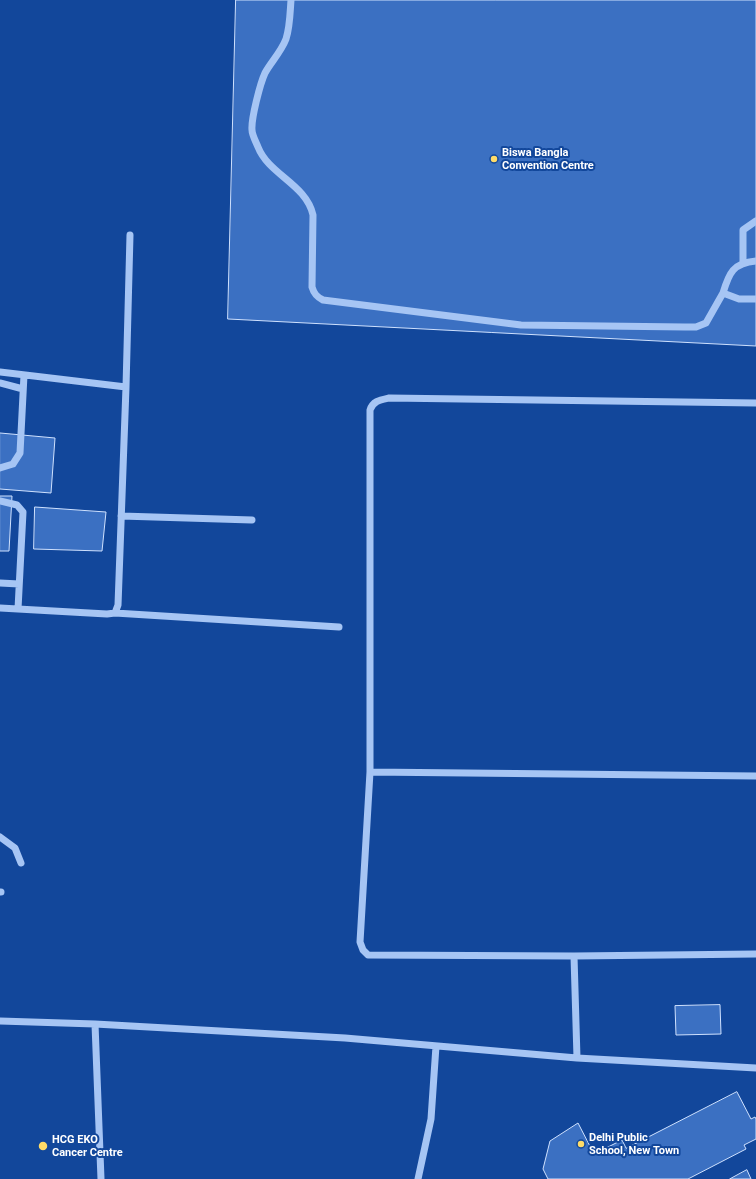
<!DOCTYPE html>
<style>
body{margin:0}
canvas{display:block;background:#12479b}
</style>
<canvas width="756" height="1179"></canvas>
<script>
const c = document.querySelector('canvas').getContext('2d');
c.lineJoin = 'round';
function fillPath(path, color) {
  c.fillStyle = color;
  c.fill(path, 'evenodd');
}
function stroke(path, color, width, dash) {
  c.strokeStyle = color;
  c.lineWidth = width;
  c.lineCap = dash ? 'butt' : 'round';
  c.setLineDash(dash || []);
  c.stroke(path);
}
function label(font, color, halo, rows, align = 'center') {
  c.font = font + ' Roboto,sans-serif';
  c.lineWidth = 4;
  c.setLineDash([]);
  c.textBaseline = 'middle';
  c.strokeStyle = halo;
  c.fillStyle = color;
  for (const [text, x, y, turn = 0] of rows) {
    c.save();
    c.translate(x, y);
    c.rotate((+turn || 0) * Math.PI / 180);
    c.textAlign = isNaN(turn) ? turn : align;
    if (halo) c.strokeText(text, 0, 0);
    c.fillText(text, 0, 0);
    c.restore();
  }
}
const building = new Path2D(`
 M 236,0 L 756,0 L 756,346 L 228,319 Z
 M 0,433 L 55,438 L 51,493 L 0,489 Z
 M 0,496 L 12,496 L 9,551 L 0,551 Z
 M 35,507 L 106,512 L 102,551 L 34,549 Z
 M 720,1005 L 721,1034 L 676,1035 L 675,1006 Z
 M 737,1092 L 751,1119 L 755,1117 L 756,1119 L 756,1139 L 744,1145 L 746,1149 L 688,1179 L 548,1179 L 543,1169 L 550,1141 L 578,1123 L 594,1154 L 622,1140 L 626,1148 Z
 M 747,1170 L 751,1179 L 730,1179 Z`);
fillPath(building, '#3b70c2');
stroke(building, '#cfe1fe', 1);
stroke(new Path2D(`
 M 291,0 C 290,13 290,27 286,39 C 281,52 271,62 265,73 C 260,84 251,119 252,130 C 252,135 256,142 258,147 C 269,175 306,184 313,215 L 312,287 C 314,294 317,297 323,300 L 521,325 L 685,327 L 696,327 L 706,323 L 723,293 L 739,299 L 756,299
 M 743,262 L 743,230 L 756,221
 M 723,293 C 729,273 733,263 756,261
 M 0,372 L 126,387 L 118,605 L 115,613 L 107,614 L 0,608
 M 0,383 L 23,389
 M 126,387 L 130,235
 M 0,468 L 13,464 L 20,453 L 24,375
 M 0,501 L 17,505 L 23,512 L 18,609
 M 121,516 L 252,520
 M 0,583 L 19,584
 M 115,613 L 339,627
 M 370,772 L 756,776
 M 0,837 L 15,848 L 21,863
 M 0,892 L 1,892
 M 574,956 L 368,955 L 363,950 L 360,942 L 370,772 L 370,410 C 373,401 380,400 389,398 L 756,403
 M 0,1021 L 95,1024 L 345,1038 L 577,1058 L 756,1068
 M 95,1024 L 101,1179
 M 577,1058 L 574,956 L 756,954
 M 418,1179 L 431,1119 L 436,1046`), '#a6c5f4', 7);
for (const [x, y, r, color] of [
 [494,159,4,"#ffdc69"],
 [581,1144,4,"#ffdc69"],
 [43,1146,5,"#ffdc69"]
]) {
  const dot = new Path2D();
  dot.arc(x, y, r, 0, 2 * Math.PI);
  c.fillStyle = color;
  c.fill(dot);
  stroke(dot, '#12479b', 1.5);
}
label('bold 11px', '#fff', '#12479b', [
 ["Biswa Bangla",502,153],
 ["Convention Centre",502,166],
 ["Delhi Public",589,1138],
 ["School, New Town",589,1151],
 ["HCG EKO",52,1140],
 ["Cancer Centre",52,1153]
], 'left');
</script>
